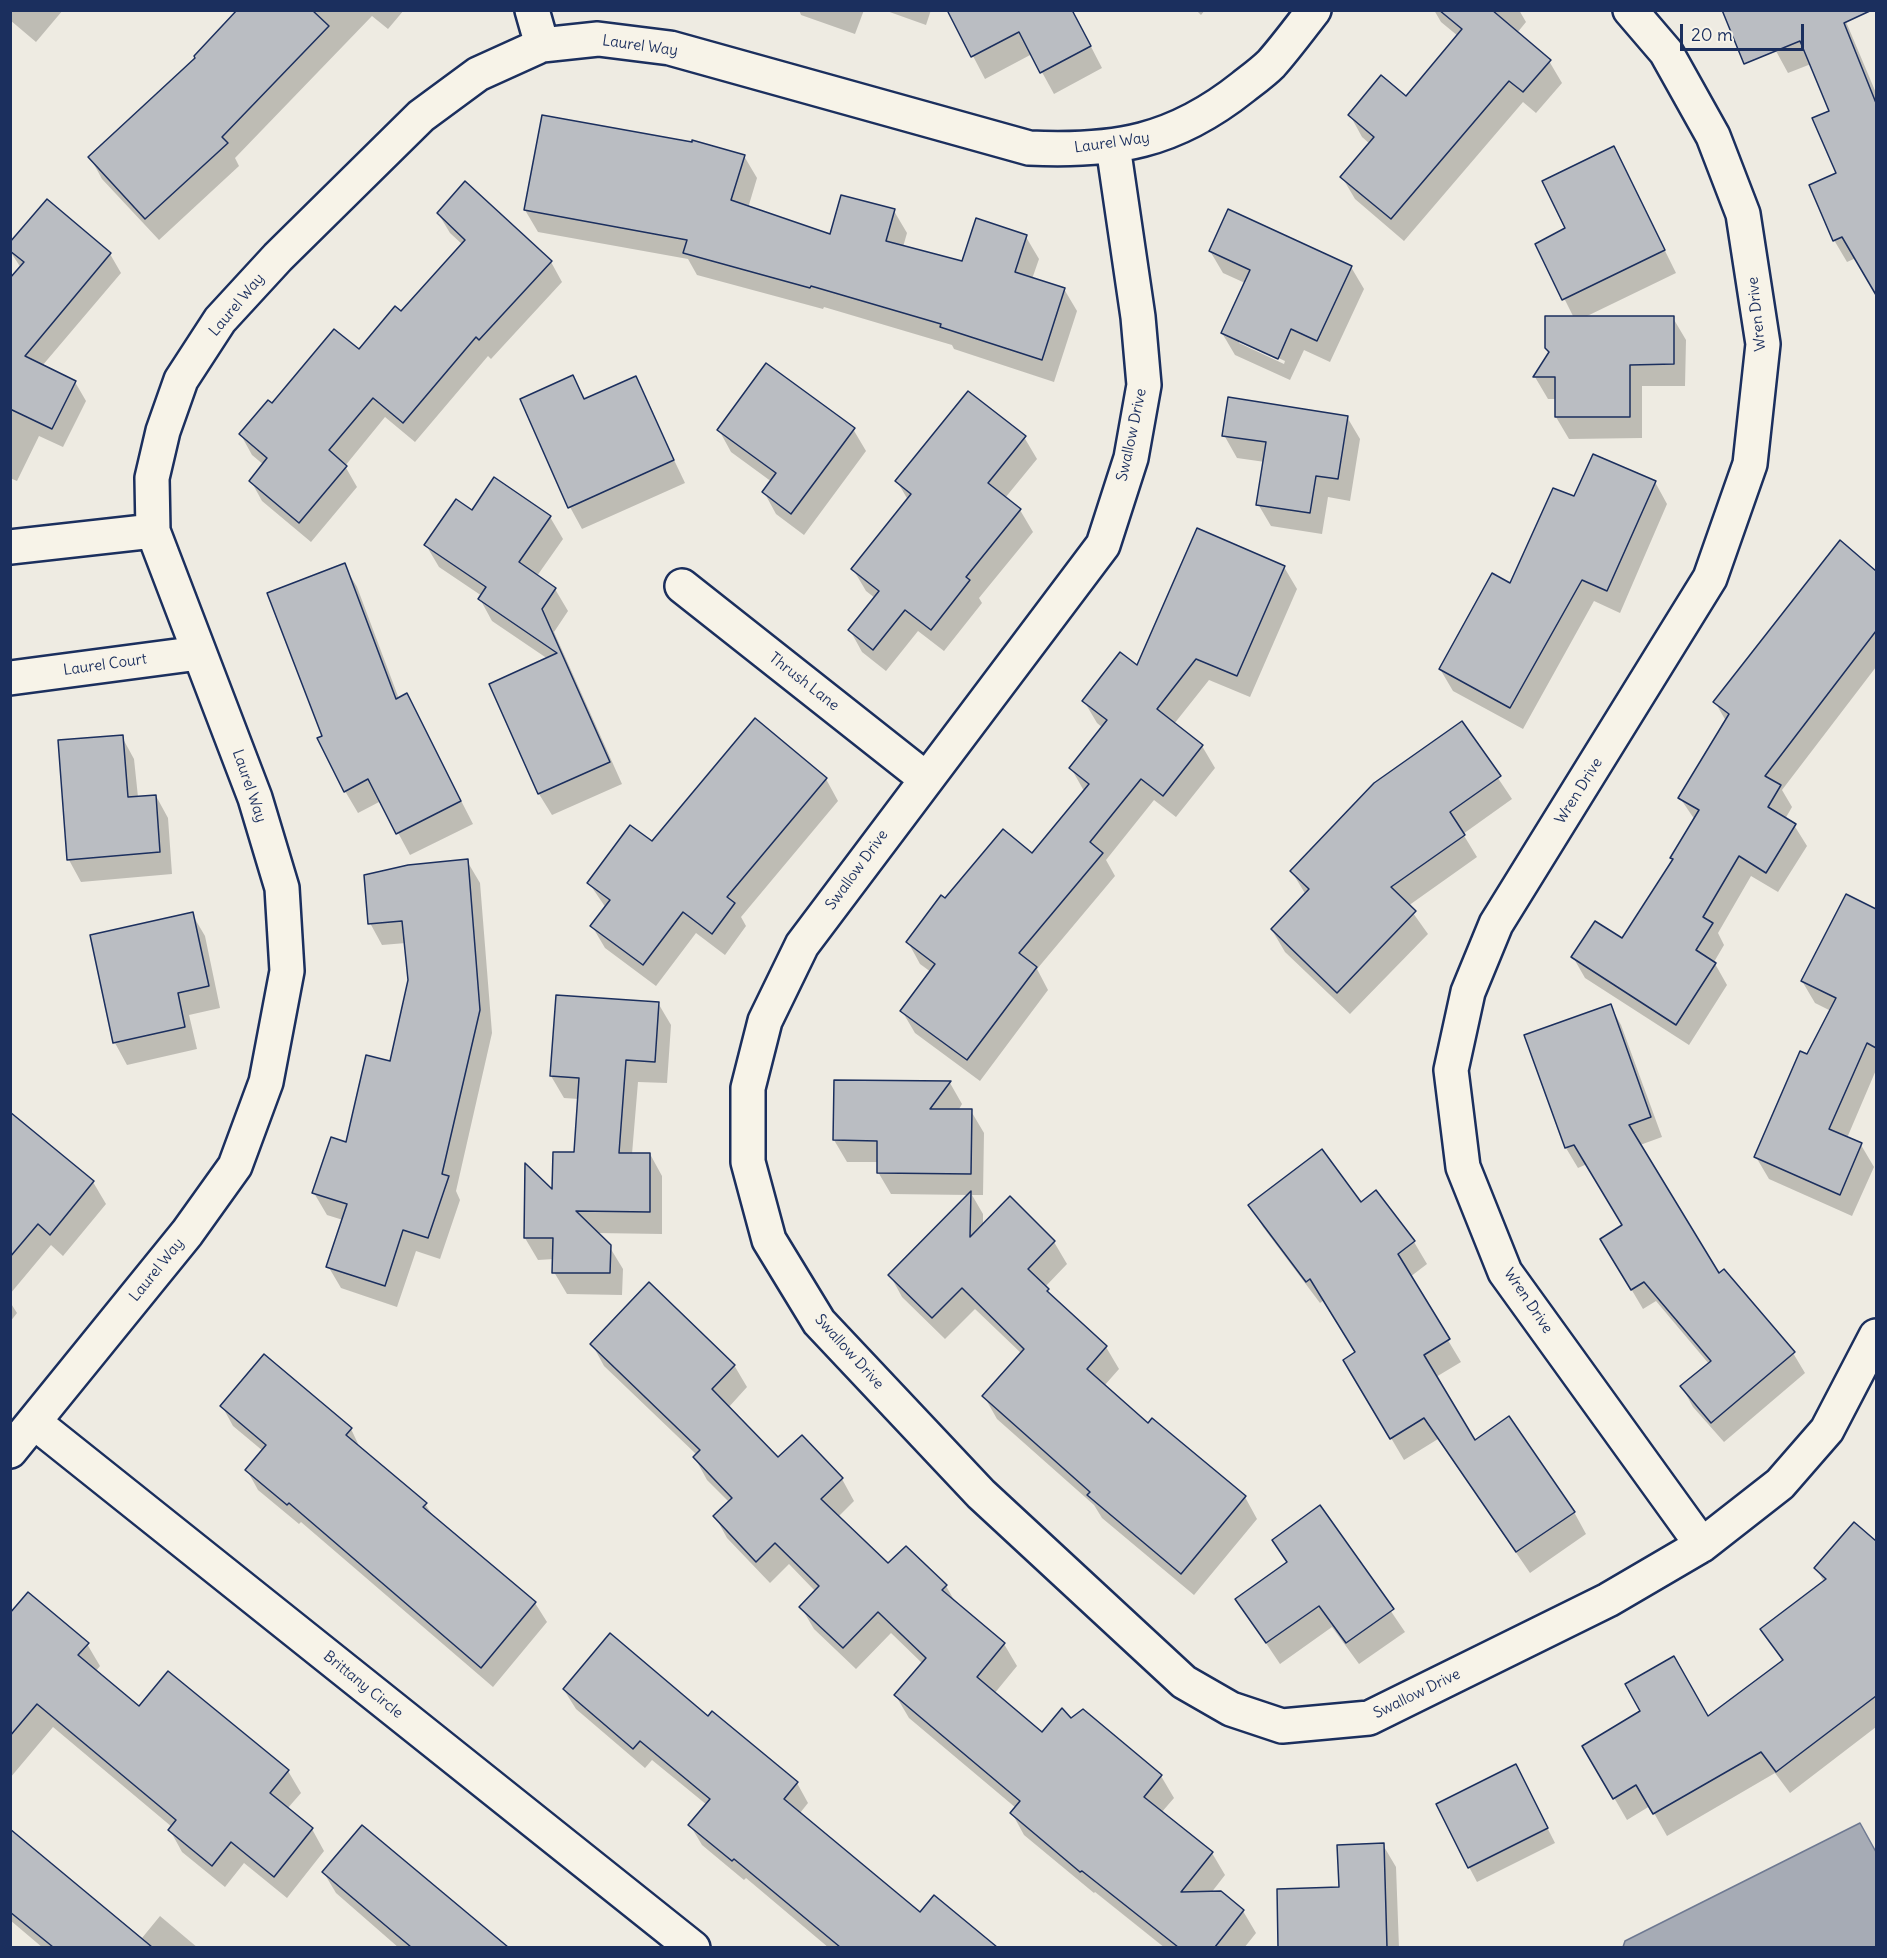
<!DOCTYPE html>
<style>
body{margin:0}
#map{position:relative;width:1887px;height:1958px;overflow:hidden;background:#eeebe2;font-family:Delius,sans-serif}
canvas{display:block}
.frame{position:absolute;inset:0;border:12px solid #1b2f5e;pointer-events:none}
.scale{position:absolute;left:1680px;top:24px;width:124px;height:27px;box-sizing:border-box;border:3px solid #1b2f5e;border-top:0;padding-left:8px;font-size:18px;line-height:21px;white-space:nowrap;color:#1b2f5e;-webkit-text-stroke:4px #f7f3e8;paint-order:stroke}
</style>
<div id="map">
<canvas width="1887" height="1958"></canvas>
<div class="frame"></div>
<div class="scale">20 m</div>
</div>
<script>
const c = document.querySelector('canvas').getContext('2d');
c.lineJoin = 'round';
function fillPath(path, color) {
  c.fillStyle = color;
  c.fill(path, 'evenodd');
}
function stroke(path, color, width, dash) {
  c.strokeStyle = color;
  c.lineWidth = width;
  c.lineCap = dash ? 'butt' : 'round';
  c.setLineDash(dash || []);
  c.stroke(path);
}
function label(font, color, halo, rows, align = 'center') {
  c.font = font + ' Delius,sans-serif';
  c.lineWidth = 6;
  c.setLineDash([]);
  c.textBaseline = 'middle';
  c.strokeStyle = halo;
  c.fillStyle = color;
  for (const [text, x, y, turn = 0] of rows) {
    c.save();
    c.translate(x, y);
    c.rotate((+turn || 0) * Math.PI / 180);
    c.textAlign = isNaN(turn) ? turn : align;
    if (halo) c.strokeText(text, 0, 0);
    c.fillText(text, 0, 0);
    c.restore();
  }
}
const water = new Path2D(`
 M 1860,1823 L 1876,1852 L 1876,1947 L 1623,1947 L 1625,1941 Z`);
fillPath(water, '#a6abb5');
stroke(water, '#6e7992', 1.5);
fillPath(new Path2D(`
 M 10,10 L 63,10 L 36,42 L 10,20 Z
 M 253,10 L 404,10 L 388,29 L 372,16 L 235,158 L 239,166 L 159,240 L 102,179 L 90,157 Z
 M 799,10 L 864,10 L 855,34 L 801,15 Z
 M 884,10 L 931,10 L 926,25 Z
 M 949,10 L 1072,10 L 1102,68 L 1054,94 L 1032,54 L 985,79 Z
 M 1196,10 L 1205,10 L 1201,15 Z
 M 1434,10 L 1519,10 L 1526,22 L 1517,33 L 1549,61 L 1562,83 L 1536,113 L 1523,102 L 1404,241 L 1355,199 L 1342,177 L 1370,144 L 1362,137 L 1350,115 L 1406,98 L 1458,36 L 1441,22 Z
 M 1772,10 L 1844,17 L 1876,93 L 1876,293 L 1856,258 L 1847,262 L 1834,240 L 1838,174 L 1831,112 L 1811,64 L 1788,73 L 1776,51 Z
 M 1614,148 L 1676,273 L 1583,318 L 1673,318 L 1686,340 L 1685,386 L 1642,386 L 1642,438 L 1569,439 L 1556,417 L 1556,399 L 1548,399 L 1535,377 L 1550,354 L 1546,348 L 1574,318 L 1537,244 L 1567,229 Z
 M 744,156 L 757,178 L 748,208 L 831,236 L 894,211 L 907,233 L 903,247 L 963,263 L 1026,237 L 1039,259 L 1032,279 L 1064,289 L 1077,311 L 1054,382 L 954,349 L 952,345 L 824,307 L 823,309 L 697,275 L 688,259 L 538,232 L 525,210 Z
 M 47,201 L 110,254 L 121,273 L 42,366 L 75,382 L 86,401 L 63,447 L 39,436 L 17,481 L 10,478 L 10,280 L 21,268 L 10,251 Z
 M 438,213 L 551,262 L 562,282 L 491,359 L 488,356 L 415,442 L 385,417 L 345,466 L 357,487 L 311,542 L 262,501 L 251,481 L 264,465 L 252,455 L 241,435 L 272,405 L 359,352 L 401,313 L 463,245 L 450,233 Z
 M 1210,251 L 1351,267 L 1364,289 L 1330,362 L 1304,350 L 1290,380 L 1235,355 L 1222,333 L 1245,283 L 1223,273 ZM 1239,340 L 1285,361 L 1284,364 L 1239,343 Z
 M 572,377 L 586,400 L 635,378 L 685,483 L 582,529 L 570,507 Z
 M 1347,417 L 1360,439 L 1350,501 L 1328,497 L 1322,534 L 1271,526 L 1258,504 L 1265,462 L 1237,458 L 1224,435 Z
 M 853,429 L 866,451 L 804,535 L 776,514 L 764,492 L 772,482 L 731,452 L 719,430 Z
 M 1024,437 L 1037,459 L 1005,498 L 1020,510 L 1033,532 L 979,598 L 982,603 L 944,651 L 918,631 L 886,671 L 862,652 L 850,630 L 875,598 L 866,591 L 853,569 L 908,500 L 897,481 Z
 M 1655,482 L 1667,504 L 1620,613 L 1594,601 L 1523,729 L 1453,691 L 1440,669 L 1511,585 L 1574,498 Z
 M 472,512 L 550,517 L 563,539 L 537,576 L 555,589 L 568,611 L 554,632 L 622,784 L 552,815 L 539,794 L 491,684 L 548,659 L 492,621 L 480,599 L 482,596 L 439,567 L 426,545 Z
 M 1840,543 L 1875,572 L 1876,570 L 1876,667 L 1782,790 L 1792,807 L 1785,819 L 1794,825 L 1807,846 L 1778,892 L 1751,876 L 1718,933 L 1724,945 L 1714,962 L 1727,985 L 1689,1045 L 1585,978 L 1573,957 L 1622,940 L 1673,860 L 1672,858 L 1695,820 L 1680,798 L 1726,721 L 1715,702 Z
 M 344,565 L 357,587 L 399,699 L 407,695 L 473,824 L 410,855 L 381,801 L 358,813 L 345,791 L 323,737 Z
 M 1284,567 L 1297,589 L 1250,697 L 1209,680 L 1174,724 L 1202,746 L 1215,768 L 1176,817 L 1154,800 L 1106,860 L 1115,876 L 1037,969 L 1048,990 L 980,1081 L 915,1033 L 902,1011 L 931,972 L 920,964 L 908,942 L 945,900 L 1032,855 L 1084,791 L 1071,768 L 1103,728 L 1097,723 L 1084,701 L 1138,668 Z
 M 1461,723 L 1512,799 L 1463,834 L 1477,857 L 1408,906 L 1428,934 L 1350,1014 L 1285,952 L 1272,930 L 1306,895 L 1292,872 Z
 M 122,737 L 134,759 L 138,797 L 156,796 L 168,818 L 172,874 L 81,882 L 69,860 Z
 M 826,779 L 838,801 L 741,917 L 746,926 L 725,955 L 696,933 L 656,986 L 605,948 L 592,926 L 606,908 L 589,883 L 652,843 Z
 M 467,861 L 480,883 L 492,1033 L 456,1191 L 460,1200 L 440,1259 L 416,1251 L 397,1307 L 341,1288 L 328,1266 L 343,1220 L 327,1215 L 314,1193 L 347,1144 L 391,1062 L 409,981 L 406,943 L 382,945 L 370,923 Z
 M 1846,896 L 1876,911 L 1876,1070 L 1847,1138 L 1861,1145 L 1874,1167 L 1852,1216 L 1769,1179 L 1756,1157 L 1831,1011 L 1815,1003 L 1802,981 Z
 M 192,914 L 205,936 L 220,1008 L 189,1015 L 197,1049 L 127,1065 L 115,1043 L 92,936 Z
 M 658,1003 L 671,1025 L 667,1083 L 638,1082 L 632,1154 L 650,1154 L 662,1176 L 662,1234 L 596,1233 L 609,1246 L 623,1269 L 622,1295 L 567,1294 L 554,1272 L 554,1259 L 538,1260 L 525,1238 L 575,1154 L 579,1099 L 564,1098 L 551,1076 Z
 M 1610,1005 L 1621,1025 L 1662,1137 L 1640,1145 L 1719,1275 L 1793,1353 L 1805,1373 L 1724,1442 L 1693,1407 L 1682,1387 L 1709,1364 L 1656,1301 L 1643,1309 L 1614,1260 L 1624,1226 L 1587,1164 L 1578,1168 L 1566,1148 L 1526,1036 Z
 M 835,1081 L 950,1083 L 962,1104 L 958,1111 L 971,1111 L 984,1133 L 983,1195 L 972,1195 L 983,1214 L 983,1226 L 1054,1242 L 1067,1264 L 1045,1287 L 1054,1300 L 1106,1347 L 1119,1369 L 1104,1386 L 1148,1425 L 1245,1497 L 1257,1519 L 1194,1595 L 1102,1518 L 1094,1505 L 997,1419 L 984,1396 L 1022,1354 L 975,1309 L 945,1339 L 902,1297 L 890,1275 L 969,1195 L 891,1194 L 878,1172 L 878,1162 L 847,1162 L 834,1140 Z
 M 17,1119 L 93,1182 L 106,1204 L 63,1256 L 51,1245 L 10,1294 L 10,1126 Z
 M 1376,1192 L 1414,1242 L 1427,1264 L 1410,1277 L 1461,1362 L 1436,1377 L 1474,1442 L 1574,1512 L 1586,1534 L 1530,1573 L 1438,1439 L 1404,1460 L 1358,1382 L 1356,1353 L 1324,1300 L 1320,1303 L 1263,1227 L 1250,1205 L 1360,1204 Z
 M 10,1302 L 17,1313 L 10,1322 Z
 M 592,1344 L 734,1365 L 747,1387 L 728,1408 L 778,1460 L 842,1479 L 854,1501 L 838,1517 L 888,1565 L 906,1548 L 946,1586 L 957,1605 L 1004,1644 L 1017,1666 L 994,1694 L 1042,1734 L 1071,1720 L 1161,1776 L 1174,1798 L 1161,1813 L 1212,1853 L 1225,1875 L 1211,1893 L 1243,1911 L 1256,1933 L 1244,1948 L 1165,1948 L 1095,1892 L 1094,1893 L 1024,1835 L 1012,1813 L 1016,1808 L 909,1718 L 896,1696 L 923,1664 L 891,1633 L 856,1669 L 814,1629 L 801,1607 L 816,1592 L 789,1564 L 770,1583 L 727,1538 L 715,1516 L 729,1502 L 707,1480 L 695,1458 L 697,1455 L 604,1366 Z
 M 222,1406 L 351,1429 L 361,1450 L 425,1504 L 433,1516 L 535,1603 L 547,1622 L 493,1687 L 301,1522 L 299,1524 L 258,1490 L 247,1470 L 263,1451 L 233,1426 Z
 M 1320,1507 L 1405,1632 L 1359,1664 L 1332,1627 L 1280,1664 L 1237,1600 L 1288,1563 L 1274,1540 Z
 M 1854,1524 L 1876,1543 L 1876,1727 L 1790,1793 L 1775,1773 L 1667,1836 L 1650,1806 L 1627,1820 L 1584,1746 L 1708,1719 L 1783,1662 L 1762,1629 L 1824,1582 L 1816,1568 Z
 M 10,1616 L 87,1644 L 100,1666 L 95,1672 L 139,1708 L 288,1771 L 301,1793 L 287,1809 L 312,1829 L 324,1851 L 287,1898 L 244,1863 L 225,1887 L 182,1852 L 170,1830 L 172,1827 L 53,1727 L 10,1778 Z
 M 564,1690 L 708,1718 L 797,1783 L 808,1803 L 800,1813 L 920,1914 L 934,1897 L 995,1948 L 829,1948 L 746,1878 L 744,1880 L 702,1845 L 690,1825 L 707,1805 L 652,1760 L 645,1768 L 576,1709 Z
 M 1516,1766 L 1555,1843 L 1477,1882 L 1469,1867 Z
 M 362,1827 L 509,1948 L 399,1948 L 336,1893 L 324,1873 Z
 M 10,1830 L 142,1938 L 160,1916 L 198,1948 L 43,1948 L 10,1920 Z
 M 1383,1845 L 1396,1867 L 1399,1948 L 1280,1948 L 1278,1891 L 1340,1889 Z`), '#0003');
const building = new Path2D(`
 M 237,10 L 312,10 L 329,26 L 222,137 L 228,143 L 145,219 L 88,157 L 195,58 L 194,56 Z
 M 947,10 L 1072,10 L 1091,46 L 1040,73 L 1019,32 L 971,57 Z
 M 1439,10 L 1492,10 L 1551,60 L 1523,92 L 1509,81 L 1391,219 L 1340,177 L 1374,137 L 1348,115 L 1381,75 L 1406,96 L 1462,29 Z
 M 1722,10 L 1872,10 L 1844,23 L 1876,103 L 1876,295 L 1842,237 L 1833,241 L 1809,185 L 1836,173 L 1812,118 L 1829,111 L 1800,41 L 1744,64 Z
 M 542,115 L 692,142 L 692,140 L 745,155 L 731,200 L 830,234 L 841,195 L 895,209 L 886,241 L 962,261 L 976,218 L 1027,235 L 1015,272 L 1065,288 L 1042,360 L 940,327 L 941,324 L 811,286 L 810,288 L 683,253 L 687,240 L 524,210 Z
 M 1614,146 L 1665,250 L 1562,300 L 1535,244 L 1565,228 L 1542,181 Z
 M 465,181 L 552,261 L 479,340 L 476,337 L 403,423 L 373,398 L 329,450 L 347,466 L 299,523 L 249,481 L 267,458 L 239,434 L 268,400 L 272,403 L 334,329 L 359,349 L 395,306 L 401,311 L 465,240 L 437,213 Z
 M 47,199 L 111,253 L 25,356 L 76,381 L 52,429 L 10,409 L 10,278 L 24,262 L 10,251 L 10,242 Z
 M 1228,209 L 1352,266 L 1317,341 L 1291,329 L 1278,359 L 1221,333 L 1250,270 L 1209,251 Z
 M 1545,316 L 1674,316 L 1674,364 L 1630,365 L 1630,417 L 1555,417 L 1555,377 L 1533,377 L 1549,352 L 1545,348 Z
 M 766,363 L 855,428 L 791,514 L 762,492 L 776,473 L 717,430 Z
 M 573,375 L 584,399 L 636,376 L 674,460 L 568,508 L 520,399 Z
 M 968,391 L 1026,436 L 988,483 L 1021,509 L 966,577 L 970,580 L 931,630 L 905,610 L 873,650 L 848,630 L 879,591 L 851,569 L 911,494 L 895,481 Z
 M 1228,397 L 1348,416 L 1338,479 L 1316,476 L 1310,513 L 1256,505 L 1266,442 L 1222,436 Z
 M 1593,454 L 1656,481 L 1607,591 L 1582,580 L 1510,708 L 1439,669 L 1492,573 L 1510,583 L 1553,488 L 1574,496 Z
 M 494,477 L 551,516 L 519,562 L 556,588 L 542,609 L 610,762 L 538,794 L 489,684 L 557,653 L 478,599 L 486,587 L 424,545 L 456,499 L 472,510 Z
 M 1197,528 L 1285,566 L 1237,676 L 1196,659 L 1157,709 L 1203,745 L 1163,796 L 1141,779 L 1090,842 L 1103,853 L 1019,953 L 1037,967 L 967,1060 L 900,1011 L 935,964 L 906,942 L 941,895 L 945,898 L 1003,829 L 1032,853 L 1089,784 L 1069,768 L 1107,720 L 1082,701 L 1120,652 L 1137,665 Z
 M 1840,540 L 1876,571 L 1876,631 L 1765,776 L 1781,785 L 1768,807 L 1796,824 L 1766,873 L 1739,856 L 1703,917 L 1713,923 L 1696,950 L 1716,963 L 1676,1025 L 1571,957 L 1595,921 L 1622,938 L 1673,859 L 1670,858 L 1699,810 L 1678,798 L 1729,714 L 1713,702 Z
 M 345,563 L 396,699 L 407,693 L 461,801 L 396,834 L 368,779 L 344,792 L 317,738 L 322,736 L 267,593 Z
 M 755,718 L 827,778 L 727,897 L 735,903 L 712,934 L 683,912 L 643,965 L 590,926 L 610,900 L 587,883 L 630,825 L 652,841 Z
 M 1462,721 L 1501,776 L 1450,812 L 1465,835 L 1391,887 L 1416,911 L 1337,993 L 1271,929 L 1309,889 L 1290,871 L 1374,783 Z
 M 123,735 L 128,797 L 156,795 L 160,852 L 67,860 L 58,740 Z
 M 468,859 L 480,1010 L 442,1174 L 449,1176 L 428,1238 L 403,1230 L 385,1286 L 326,1267 L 347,1204 L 312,1193 L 331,1137 L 346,1142 L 366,1055 L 390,1061 L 408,980 L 402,921 L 368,924 L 364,875 L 408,865 Z
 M 1846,894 L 1876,909 L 1876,1048 L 1867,1043 L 1829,1129 L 1862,1143 L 1840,1195 L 1754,1157 L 1800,1051 L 1807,1054 L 1836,998 L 1801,981 Z
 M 193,912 L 209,986 L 178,993 L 185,1027 L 113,1043 L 90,935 Z
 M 556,995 L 659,1002 L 655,1062 L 626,1060 L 619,1153 L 650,1153 L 650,1212 L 576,1211 L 611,1245 L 610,1273 L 552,1273 L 553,1238 L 524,1238 L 525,1163 L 552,1189 L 553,1152 L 574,1152 L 579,1078 L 550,1076 Z
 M 1611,1004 L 1651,1117 L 1629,1125 L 1719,1273 L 1724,1269 L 1795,1352 L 1711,1423 L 1680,1386 L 1711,1361 L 1644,1282 L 1631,1290 L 1600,1239 L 1622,1225 L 1574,1145 L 1565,1148 L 1524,1035 Z
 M 834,1080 L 951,1081 L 930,1109 L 972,1109 L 971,1174 L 877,1173 L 877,1141 L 833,1140 Z
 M 10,1112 L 94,1181 L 50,1235 L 38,1224 L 10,1257 Z
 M 1322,1149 L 1361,1202 L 1376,1190 L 1415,1241 L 1398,1254 L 1450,1339 L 1424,1355 L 1475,1440 L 1509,1416 L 1575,1512 L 1516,1552 L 1424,1418 L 1390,1439 L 1343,1360 L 1355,1352 L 1310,1279 L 1306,1282 L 1248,1205 Z
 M 971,1191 L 970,1237 L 1010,1196 L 1055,1241 L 1028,1269 L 1049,1289 L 1047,1291 L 1107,1346 L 1087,1369 L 1148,1423 L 1152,1418 L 1246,1496 L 1181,1574 L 1087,1495 L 1090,1492 L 982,1396 L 1024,1349 L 962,1288 L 932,1318 L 888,1275 Z
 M 649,1282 L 735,1365 L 712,1389 L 778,1457 L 802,1435 L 843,1478 L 821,1499 L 888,1563 L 906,1546 L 947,1585 L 942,1590 L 1005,1643 L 977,1677 L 1042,1732 L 1062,1708 L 1071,1718 L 1083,1709 L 1162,1775 L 1144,1797 L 1213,1852 L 1181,1892 L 1221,1891 L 1244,1910 L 1215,1947 L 1178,1947 L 1082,1871 L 1080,1872 L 1010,1813 L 1020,1801 L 894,1695 L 926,1658 L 878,1612 L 843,1648 L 799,1607 L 819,1586 L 775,1543 L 756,1562 L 713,1516 L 732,1498 L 693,1457 L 700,1450 L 590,1344 Z
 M 264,1354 L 352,1428 L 346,1435 L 427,1503 L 423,1507 L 536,1602 L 481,1668 L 289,1503 L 287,1505 L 245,1470 L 266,1445 L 220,1406 Z
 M 1320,1505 L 1394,1609 L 1346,1643 L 1319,1606 L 1266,1643 L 1235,1599 L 1287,1562 L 1272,1540 Z
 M 1854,1522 L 1876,1541 L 1876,1696 L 1776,1772 L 1761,1752 L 1653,1814 L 1636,1785 L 1613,1799 L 1582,1746 L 1640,1711 L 1625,1684 L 1674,1656 L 1708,1716 L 1783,1660 L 1760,1629 L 1826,1579 L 1814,1568 Z
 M 28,1592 L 89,1643 L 78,1655 L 139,1706 L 168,1671 L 289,1770 L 270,1793 L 313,1828 L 274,1877 L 231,1842 L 212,1866 L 168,1830 L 176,1820 L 37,1704 L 10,1736 L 10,1613 Z
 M 610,1633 L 708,1716 L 712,1711 L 798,1782 L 784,1799 L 920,1912 L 934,1895 L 997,1947 L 840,1947 L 734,1859 L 732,1861 L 688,1825 L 710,1799 L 640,1741 L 633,1749 L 563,1689 Z
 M 1516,1764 L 1548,1828 L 1468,1868 L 1436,1804 Z
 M 362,1825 L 508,1947 L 411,1947 L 322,1872 Z
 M 10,1829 L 152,1947 L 53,1947 L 10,1912 Z
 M 1384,1843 L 1387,1947 L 1278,1947 L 1277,1889 L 1339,1887 L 1337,1845 Z`);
fillPath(building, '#babdc2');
stroke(building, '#1b2f5e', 1.5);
const minor = new Path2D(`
 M 532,10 L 542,45
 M 1630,10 L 1666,52 L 1713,136 L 1743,214 L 1763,344 L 1750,464 L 1710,578 L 1496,924 L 1468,992 L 1451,1070 L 1463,1167 L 1505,1272 L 1702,1545
 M 1113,146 L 1138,317 L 1144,385 L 1131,458 L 1103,545 L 802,945 L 765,1021 L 748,1088 L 748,1162 L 769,1240 L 819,1322 L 981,1494 L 1184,1682 L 1231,1709 L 1282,1726 L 1369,1718 L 1608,1600 L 1702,1545 L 1780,1484 L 1827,1430 L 1876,1336
 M 10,547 L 153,531
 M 682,586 L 925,778
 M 10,678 L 199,653
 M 34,1422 L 693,1948
 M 10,1451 L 187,1233 L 235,1166 L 266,1082 L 287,971 L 282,888 L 255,798 L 153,531 L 152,478 L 163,431 L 181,380 L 220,320 L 278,257 L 421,116 L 478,74 L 542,45 L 598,39 L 670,48 L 1029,148 C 1115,152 1174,142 1243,87 C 1252,80 1263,72 1271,64 C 1286,47 1300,28 1314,10`);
stroke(minor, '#1b2f5e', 38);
stroke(minor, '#f7f3e8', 33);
label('15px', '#1b2f5e', '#f7f3e8', [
 ["Laurel Way",640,46,8],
 ["Laurel Way",1112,143,-8],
 ["Laurel Way",237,305,-50],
 ["Wren Drive",1757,314,-96],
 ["Swallow Drive",1132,435,-78],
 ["Laurel Court",105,665,-8],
 ["Thrush Lane",804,682,38],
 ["Laurel Way",249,786,71],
 ["Wren Drive",1579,791,-58],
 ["Swallow Drive",857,870,-54],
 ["Laurel Way",157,1270,-51],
 ["Wren Drive",1528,1301,56],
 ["Swallow Drive",849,1352,48],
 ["Brittany Circle",363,1685,39],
 ["Swallow Drive",1417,1694,-26]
]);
</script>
